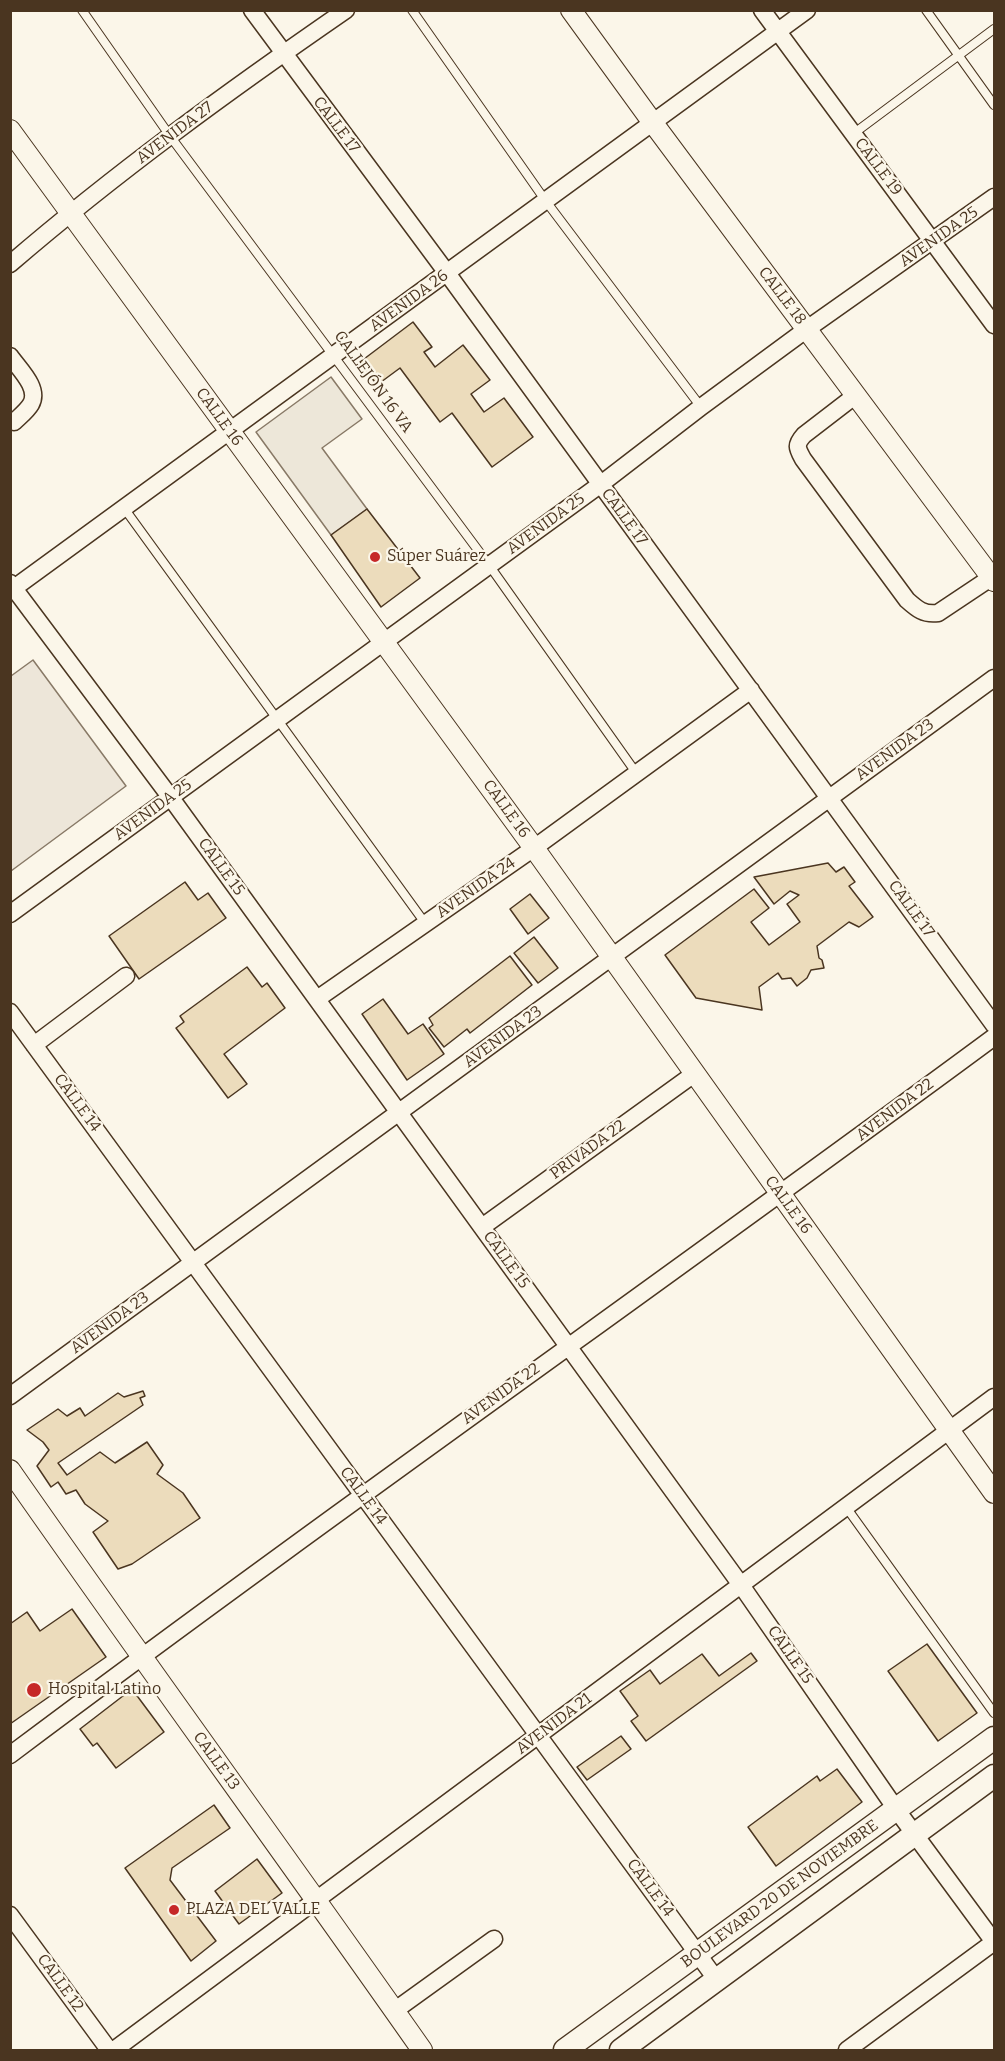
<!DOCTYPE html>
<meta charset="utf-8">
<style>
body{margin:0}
#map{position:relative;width:1005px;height:2061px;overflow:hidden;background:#fbf6e9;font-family:Bitter,serif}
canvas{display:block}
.frame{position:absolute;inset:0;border:12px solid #4a3520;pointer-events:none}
</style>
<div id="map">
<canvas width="1005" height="2061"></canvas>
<div class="frame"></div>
</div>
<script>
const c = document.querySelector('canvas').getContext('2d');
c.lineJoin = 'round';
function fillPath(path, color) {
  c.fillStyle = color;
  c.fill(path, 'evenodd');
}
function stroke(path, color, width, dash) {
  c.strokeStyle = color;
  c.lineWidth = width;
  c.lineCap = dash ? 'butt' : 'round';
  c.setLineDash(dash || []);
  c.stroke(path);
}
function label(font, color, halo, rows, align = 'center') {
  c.font = font + ' Bitter,serif';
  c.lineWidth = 4.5;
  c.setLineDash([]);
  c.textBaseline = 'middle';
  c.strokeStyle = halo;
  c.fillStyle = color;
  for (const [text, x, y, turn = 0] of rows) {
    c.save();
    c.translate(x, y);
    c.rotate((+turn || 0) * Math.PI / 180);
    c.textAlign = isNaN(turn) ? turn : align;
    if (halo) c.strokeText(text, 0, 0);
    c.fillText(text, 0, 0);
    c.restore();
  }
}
const green = new Path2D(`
 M 33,660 L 126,786 L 11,871 L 11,676 Z`);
fillPath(green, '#ede6d9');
stroke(green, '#887966', 1.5);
const parking = new Path2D(`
 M 331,377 L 362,419 L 322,448 L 367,509 L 331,535 L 256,432 Z`);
fillPath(parking, '#ede7d9');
stroke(parking, '#887966', 1.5);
const building = new Path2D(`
 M 413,322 L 432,347 L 424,352 L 435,367 L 463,345 L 490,380 L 471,394 L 484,412 L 504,398 L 533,437 L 492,467 L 452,413 L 440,422 L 400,368 L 377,385 L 360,362 Z
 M 367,509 L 420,578 L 381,607 L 331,535 Z
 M 828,863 L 836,872 L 844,867 L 855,882 L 849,886 L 873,917 L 859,927 L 849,922 L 817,946 L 819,958 L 822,960 L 824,968 L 811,970 L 807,978 L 797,986 L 791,978 L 782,979 L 778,973 L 759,987 L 762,1010 L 696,998 L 665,955 L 754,889 L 769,908 L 751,922 L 769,945 L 800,922 L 787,904 L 799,895 L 790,891 L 774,904 L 754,877 Z
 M 185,882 L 198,900 L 208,893 L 226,918 L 139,979 L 109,936 Z
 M 530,894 L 549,918 L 528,934 L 510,909 Z
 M 534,937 L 558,968 L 538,983 L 514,953 Z
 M 510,956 L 532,985 L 470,1033 L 467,1029 L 444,1047 L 429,1028 L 433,1025 L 429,1018 Z
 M 247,967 L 262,987 L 267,983 L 285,1008 L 224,1054 L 247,1084 L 228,1098 L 176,1028 L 184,1022 L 180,1016 Z
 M 383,999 L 408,1034 L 423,1024 L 444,1054 L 407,1080 L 362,1014 Z
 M 143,1391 L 145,1396 L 140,1398 L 143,1405 L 58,1463 L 67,1475 L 100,1452 L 115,1463 L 147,1442 L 163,1465 L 157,1474 L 183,1493 L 200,1518 L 132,1564 L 118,1569 L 93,1532 L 108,1521 L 85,1504 L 76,1490 L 66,1494 L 58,1482 L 51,1487 L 37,1466 L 49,1450 L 43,1442 L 27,1430 L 58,1409 L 67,1416 L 80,1408 L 85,1416 L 118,1393 L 124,1397 Z
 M 72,1609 L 106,1657 L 10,1724 L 10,1624 L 27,1612 L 40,1631 Z
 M 927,1644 L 977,1713 L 938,1741 L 888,1671 Z
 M 751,1653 L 757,1661 L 646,1741 L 631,1721 L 638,1716 L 620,1691 L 650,1670 L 660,1684 L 702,1654 L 719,1676 Z
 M 132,1689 L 164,1732 L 116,1768 L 97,1743 L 93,1746 L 80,1729 Z
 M 621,1736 L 631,1749 L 587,1780 L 577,1767 Z
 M 837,1769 L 862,1802 L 776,1866 L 748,1827 L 817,1776 L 820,1781 Z
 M 214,1805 L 230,1828 L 172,1868 L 170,1880 L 216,1941 L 191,1961 L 125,1868 Z
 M 257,1859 L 282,1893 L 239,1924 L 215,1891 Z`);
fillPath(building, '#ecdcbc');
stroke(building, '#4a3520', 1.5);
const service = new Path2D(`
 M 82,10 L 170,136 L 489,565 L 637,774
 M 412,10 L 545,200 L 701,407
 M 926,10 L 994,105
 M 853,134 L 994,29
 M 124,508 L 425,923
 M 846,1507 L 994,1713`);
const minor = new Path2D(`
 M 252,10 L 447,273 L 994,1025
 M 762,10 L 994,325
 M 10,264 C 117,172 230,90 346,10
 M 10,356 C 19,369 40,388 31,404 C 27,411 19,417 14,422
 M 856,395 L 804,435 C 795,445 797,448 803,459 L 907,600 C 917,609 924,615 938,613 L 992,577
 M 10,583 L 171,798 L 741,1585 L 896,1809 L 994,1942
 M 10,591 L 807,10
 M 10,914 L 601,484 L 701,407 L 807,329 L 994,197
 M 317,999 L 534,848 L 751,690
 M 10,1012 L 716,1979
 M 34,1045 L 126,976
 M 482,1227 L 694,1074
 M 10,1396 L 994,678
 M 10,1755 C 335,1511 668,1278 994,1037
 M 10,1915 L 109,2050
 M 394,2011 L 494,1939
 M 114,2050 L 994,1397
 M 847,2050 L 994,1942`);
const tertiary = new Path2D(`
 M 571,10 L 653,123 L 994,581
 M 10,130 L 534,848 L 994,1493
 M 10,1470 C 146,1665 286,1856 422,2050`);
const secondary = new Path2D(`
 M 565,2050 L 994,1738
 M 621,2050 L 994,1776`);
stroke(service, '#4a3520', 10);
stroke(minor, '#4a3520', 19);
stroke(tertiary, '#4a3520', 22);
stroke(secondary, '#4a3520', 25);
stroke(service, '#fbf6e9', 8);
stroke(minor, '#fbf6e9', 16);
stroke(tertiary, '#fbf6e9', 20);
stroke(secondary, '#fbf6e9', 22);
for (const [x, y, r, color] of [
 [375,557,6,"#c62828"],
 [34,1690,8,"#c62828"],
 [174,1910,6,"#c62828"]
]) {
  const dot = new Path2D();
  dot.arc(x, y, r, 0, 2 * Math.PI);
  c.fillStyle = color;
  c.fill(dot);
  stroke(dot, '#fbf6e9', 2);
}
label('16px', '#4a3520', '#fbf6e9', [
 ["CALLE 17",336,125,53],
 ["AVENIDA 27",175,133,-37],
 ["CALLE 19",878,167,53],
 ["AVENIDA 25",939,237,-35],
 ["CALLE 18",782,296,53],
 ["AVENIDA 26",409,301,-36],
 ["CALLEJÓN 16 VA",373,382,54],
 ["CALLE 16",219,417,54],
 ["CALLE 17",624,517,54],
 ["AVENIDA 25",546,524,-36],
 ["AVENIDA 23",895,750,-36],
 ["CALLE 16",506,809,54],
 ["AVENIDA 25",153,810,-36],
 ["CALLE 15",221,867,54],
 ["AVENIDA 24",476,888,-35],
 ["CALLE 17",911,909,54],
 ["AVENIDA 23",503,1037,-36],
 ["CALLE 14",77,1103,54],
 ["AVENIDA 22",895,1110,-37],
 ["PRIVADA 22",588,1150,-36],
 ["CALLE 16",788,1205,54],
 ["CALLE 15",506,1260,54],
 ["AVENIDA 23",110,1323,-36],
 ["AVENIDA 22",501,1394,-36],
 ["CALLE 14",363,1496,54],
 ["CALLE 15",790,1655,55],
 ["AVENIDA 21",554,1724,-37],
 ["CALLE 13",216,1761,54],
 ["CALLE 14",650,1888,54],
 ["BOULEVARD 20 DE NOVIEMBRE",780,1894,-36],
 ["CALLE 12",60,1983,54]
]);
label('16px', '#4a3520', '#fbf6e9', [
 ["Súper Suárez",387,557],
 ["Hospital Latino",48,1690],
 ["PLAZA DEL VALLE",186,1910]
], 'left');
</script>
